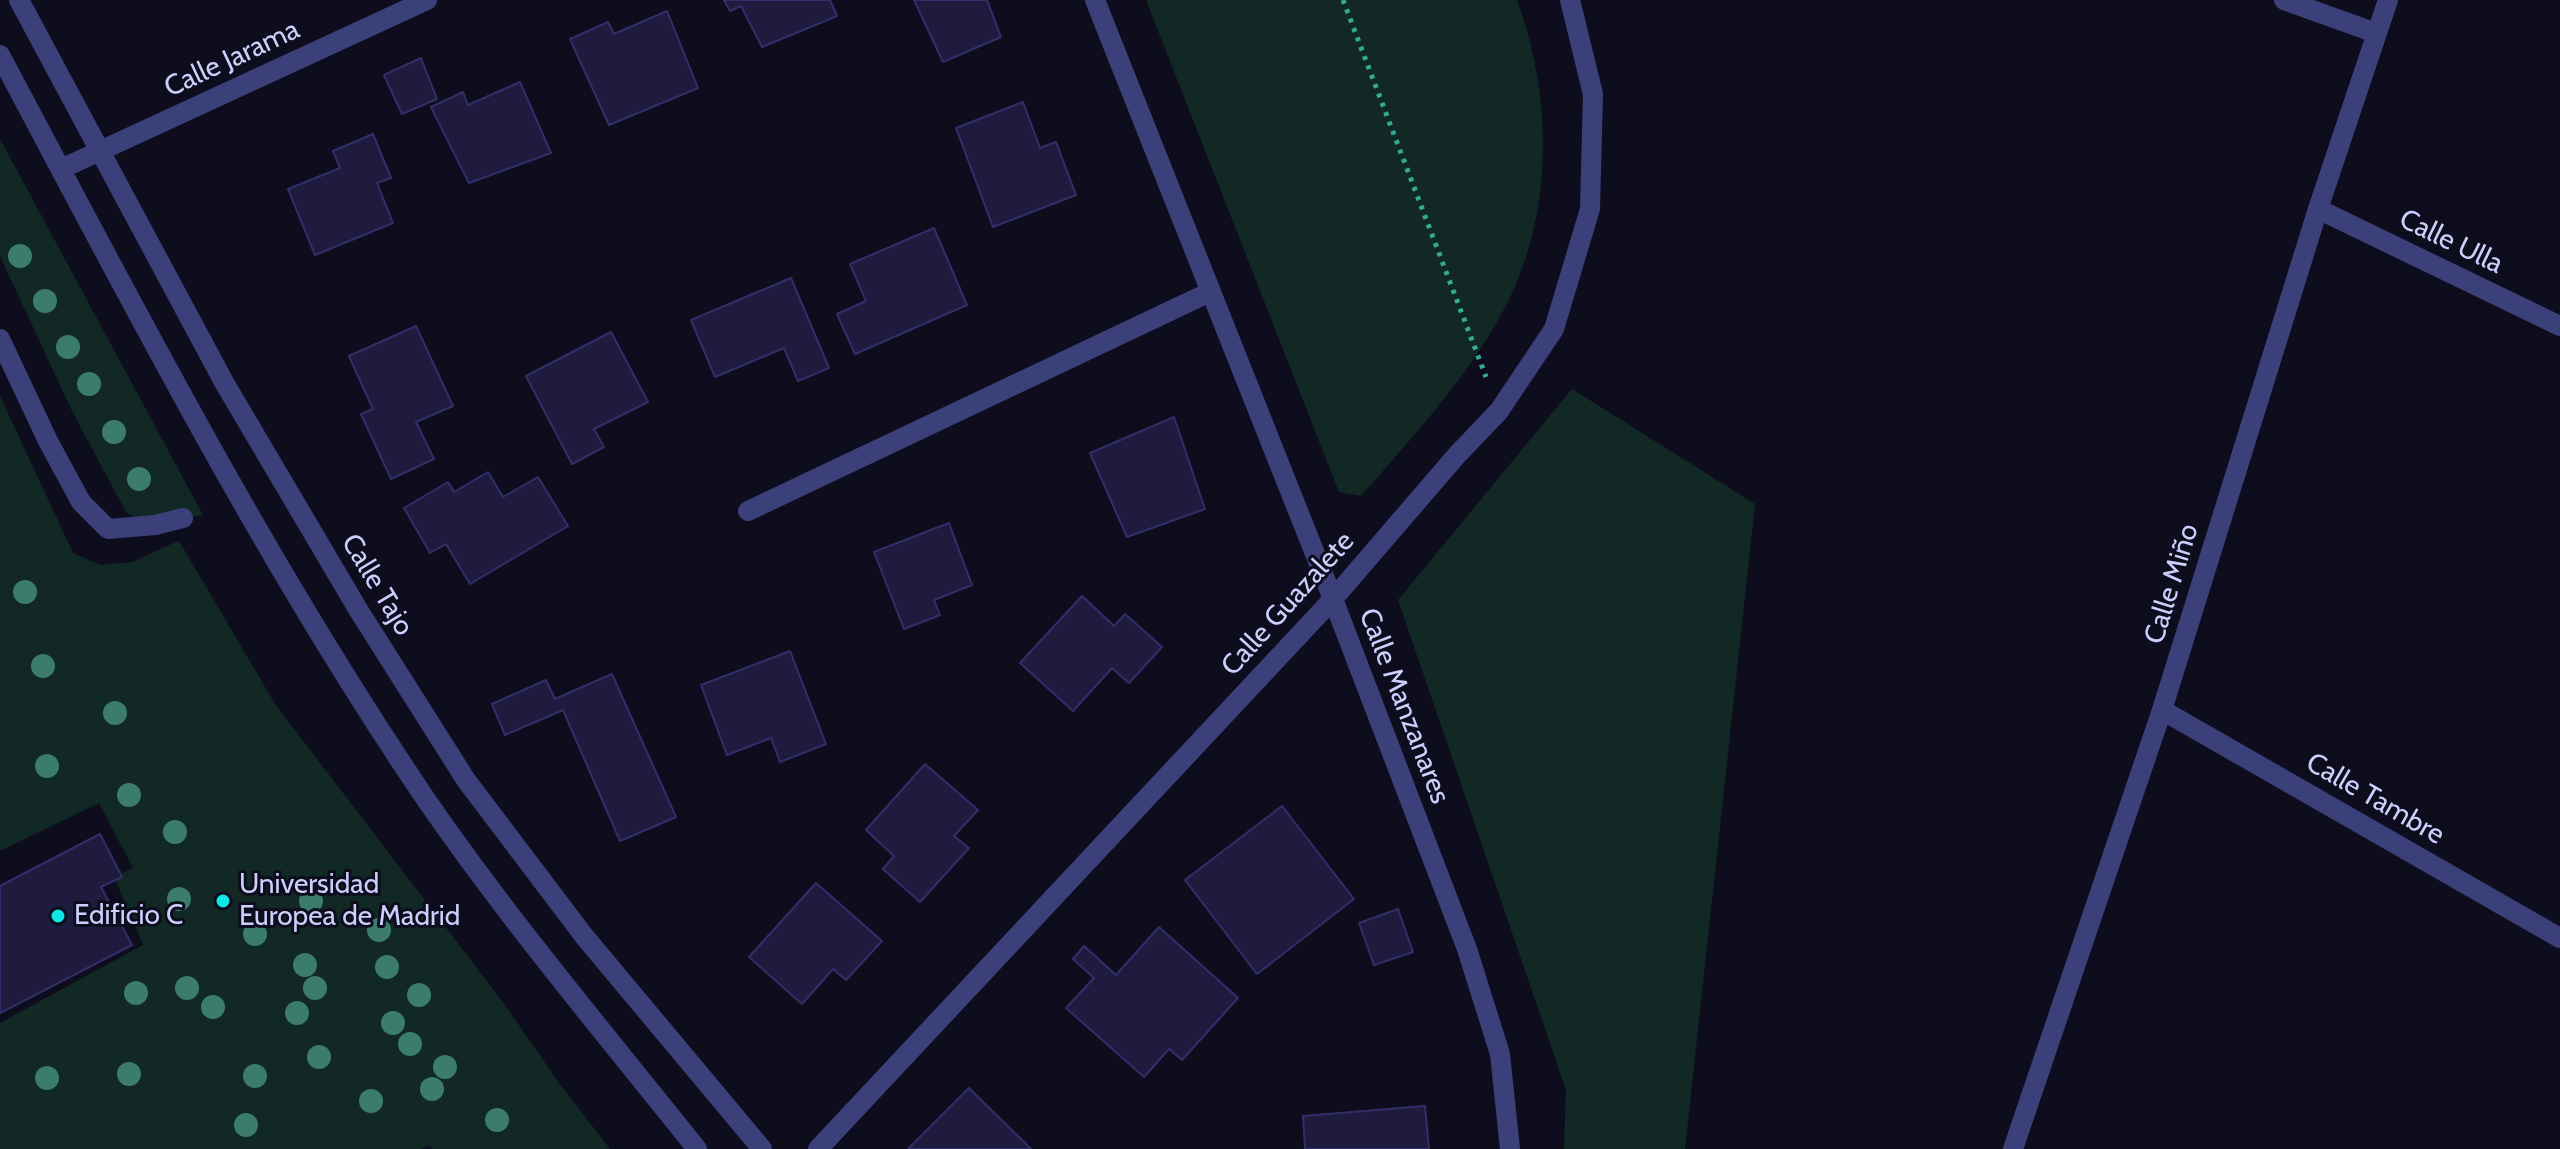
<!DOCTYPE html>
<meta charset="utf-8">
<style>
body{margin:0}
canvas{display:block;background:#0e0d1e}
</style>
<canvas width="2560" height="1149"></canvas>
<script>
const c = document.querySelector('canvas').getContext('2d');
c.lineJoin = 'round';
function fillPath(path, color) {
  c.fillStyle = color;
  c.fill(path, 'evenodd');
}
function stroke(path, color, width, dash) {
  c.strokeStyle = color;
  c.lineWidth = width;
  c.lineCap = dash ? 'butt' : 'round';
  c.setLineDash(dash || []);
  c.stroke(path);
}
function label(font, color, halo, rows, align = 'center') {
  c.font = font + ' Cabin,sans-serif';
  c.lineWidth = 6;
  c.setLineDash([]);
  c.textBaseline = 'middle';
  c.strokeStyle = halo;
  c.fillStyle = color;
  for (const [text, x, y, turn = 0] of rows) {
    c.save();
    c.translate(x, y);
    c.rotate((+turn || 0) * Math.PI / 180);
    c.textAlign = isNaN(turn) ? turn : align;
    if (halo) c.strokeText(text, 0, 0);
    c.fillText(text, 0, 0);
    c.restore();
  }
}
fillPath(new Path2D(`
 M 1146,0 L 1517,0 C 1555,104 1554,227 1496,324 C 1459,387 1409,441 1361,496 L 1339,492 Z
 M 0,139 L 203,515 L 147,525 L 126,512 L 72,411 L 0,256 Z
 M 1572,389 L 1755,504 L 1685,1149 L 1564,1149 L 1566,1090 L 1398,600 Z
 M 0,396 L 73,553 L 100,565 L 132,562 L 178,541 L 182,546 L 275,704 L 505,1005 L 559,1083 L 610,1149 L 432,1149 L 430,1145 L 420,1149 L 0,1149 L 0,1023 L 143,945 L 114,877 L 133,868 L 99,803 L 0,851 Z`), '#112824');
const building = new Path2D(`
 M 724,0 L 830,0 L 837,16 L 762,47 L 741,6 L 730,11 Z
 M 914,0 L 987,0 L 1001,37 L 943,62 Z
 M 667,11 L 698,88 L 609,125 L 570,39 L 608,22 L 614,34 Z
 M 421,58 L 437,99 L 402,114 L 384,75 Z
 M 520,82 L 551,153 L 469,183 L 431,107 L 463,92 L 468,105 Z
 M 1023,102 L 1040,148 L 1056,142 L 1076,195 L 993,227 L 956,128 Z
 M 373,134 L 391,178 L 377,183 L 393,223 L 315,255 L 288,189 L 340,168 L 333,151 Z
 M 934,228 L 967,305 L 855,354 L 837,314 L 866,301 L 850,264 Z
 M 791,278 L 829,368 L 798,381 L 784,348 L 715,377 L 691,320 Z
 M 416,326 L 453,406 L 416,422 L 434,459 L 391,479 L 361,414 L 373,409 L 349,356 Z
 M 611,332 L 648,402 L 594,429 L 604,447 L 572,464 L 526,376 Z
 M 1174,417 L 1205,509 L 1127,537 L 1090,453 Z
 M 488,472 L 503,497 L 538,477 L 568,526 L 470,584 L 446,544 L 430,553 L 404,508 L 448,482 L 454,492 Z
 M 949,523 L 972,585 L 934,600 L 940,615 L 904,629 L 874,552 Z
 M 1082,596 L 1114,626 L 1125,614 L 1162,647 L 1129,683 L 1112,668 L 1073,711 L 1020,663 Z
 M 790,651 L 826,744 L 780,762 L 771,738 L 727,755 L 701,685 Z
 M 612,674 L 676,817 L 620,841 L 563,710 L 505,735 L 492,704 L 546,680 L 555,699 Z
 M 925,764 L 978,810 L 954,836 L 969,848 L 920,902 L 883,869 L 894,856 L 866,830 Z
 M 1282,806 L 1354,899 L 1257,974 L 1185,880 Z
 M 100,834 L 122,877 L 101,887 L 132,945 L 0,1013 L 0,886 Z
 M 816,883 L 882,941 L 846,980 L 833,969 L 802,1004 L 749,957 Z
 M 1398,909 L 1413,952 L 1374,965 L 1359,923 Z
 M 1159,927 L 1238,998 L 1182,1060 L 1169,1049 L 1144,1077 L 1066,1008 L 1094,978 L 1073,959 L 1084,946 L 1116,975 Z
 M 969,1088 L 1031,1149 L 908,1149 Z
 M 1425,1106 L 1429,1149 L 1305,1149 L 1303,1116 Z`);
fillPath(building, '#1e1b3e');
stroke(building, '#332e69', 2);
stroke(new Path2D(`
 M 1343,0 L 1486,377`), '#35a995', 5, [4, 6]);
stroke(new Path2D(`
 M 19,0 L 225,384 L 359,611 L 466,780 L 584,936 L 762,1149
 M 1095,0 L 1333,599 L 1467,949 L 1500,1054 L 1510,1149
 M 2284,0 L 2376,33
 M 0,55 C 134,307 265,562 425,798 C 509,920 605,1034 697,1149
 M 61,169 L 427,0
 M 2318,209 L 2560,326
 M 0,339 L 48,441 L 81,502 L 108,529 L 155,525 L 183,518
 M 748,511 L 1210,292
 M 2162,710 L 2560,938
 M 818,1149 L 1333,599 L 1457,455 L 1499,411 L 1554,329 L 1590,209 L 1593,94 L 1570,0
 M 2013,1149 L 2162,710 L 2318,209 L 2388,0`), '#3b407a', 20);
c.fillStyle = '#3b7c6c';
for (const [x, y] of [
 [20,256],
 [45,301],
 [68,347],
 [89,384],
 [114,432],
 [139,479],
 [25,592],
 [43,666],
 [115,713],
 [47,766],
 [129,795],
 [175,832],
 [179,899],
 [311,901],
 [379,930],
 [255,934],
 [305,965],
 [387,967],
 [187,988],
 [315,988],
 [136,993],
 [419,995],
 [213,1007],
 [297,1013],
 [393,1023],
 [410,1044],
 [319,1057],
 [445,1067],
 [129,1074],
 [255,1076],
 [47,1078],
 [432,1089],
 [371,1101],
 [497,1120],
 [246,1125]
]) {
  c.beginPath();
  c.arc(x, y, 12, 0, 2 * Math.PI);
  c.fill();
}
for (const [x, y, r, color] of [
 [223,901,8,"#0ee8e5"],
 [58,916,8,"#0ee8e5"]
]) {
  const dot = new Path2D();
  dot.arc(x, y, r, 0, 2 * Math.PI);
  c.fillStyle = color;
  c.fill(dot);
  stroke(dot, '#0e0d1e', 3);
}
label('28px', '#cecefc', '#0e0d1e', [
 ["Calle Jarama",232,59,-25],
 ["Calle Ulla",2451,242,26],
 ["Calle Miño",2172,584,-73],
 ["Calle Tajo",377,585,59],
 ["Calle Guazalete",1288,604,-48],
 ["Calle Manzanares",1404,706,69],
 ["Calle Tambre",2375,799,30]
]);
label('28px', '#cecefc', '#0e0d1e', [
 ["Universidad",239,885],
 ["Europea de Madrid",239,917],
 ["Edificio C",74,916]
], 'left');
</script>
